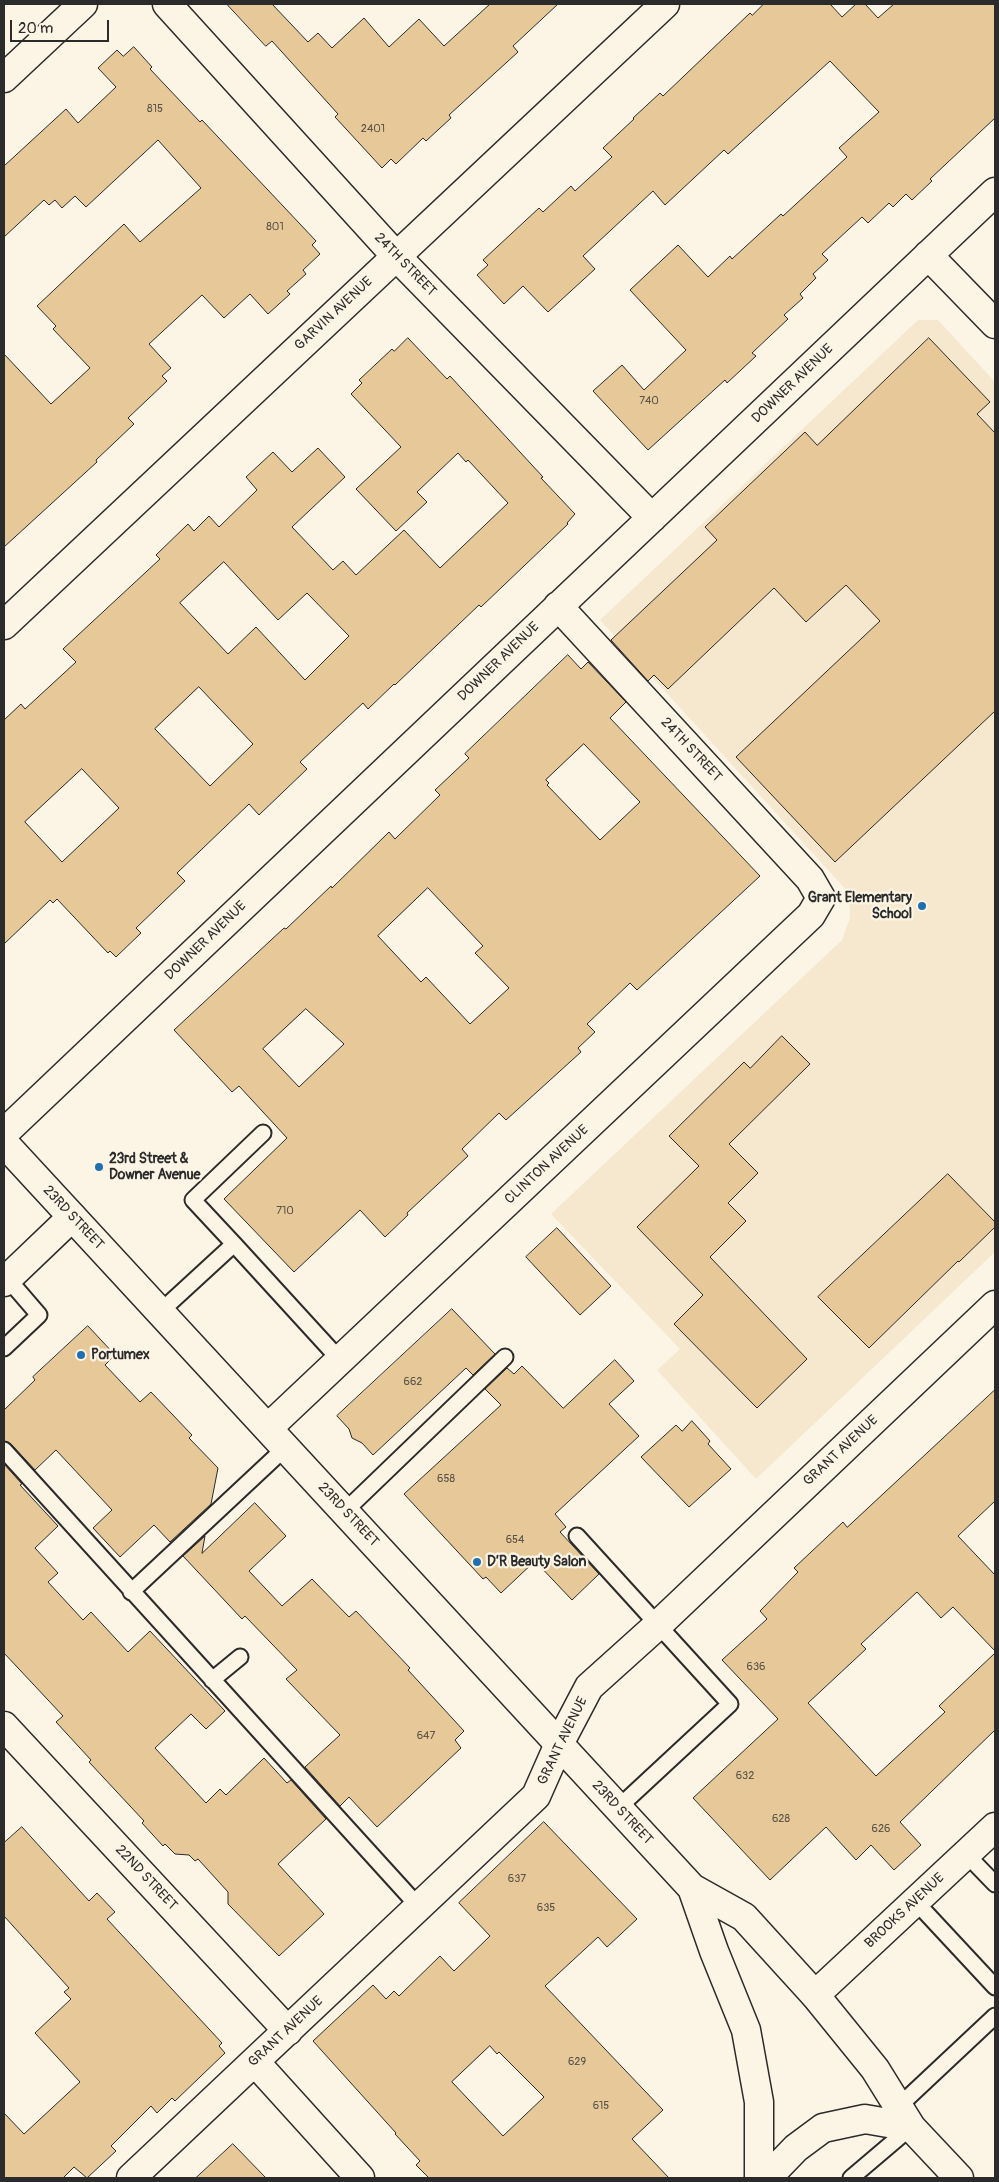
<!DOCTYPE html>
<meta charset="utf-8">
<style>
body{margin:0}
#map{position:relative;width:999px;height:2182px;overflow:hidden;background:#fcf5e5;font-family:Pangolin,sans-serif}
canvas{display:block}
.frame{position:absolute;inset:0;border:5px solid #2b2b2b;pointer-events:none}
.scale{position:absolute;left:10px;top:20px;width:99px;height:22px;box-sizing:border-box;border:2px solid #2b2b2b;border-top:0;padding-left:6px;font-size:15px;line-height:18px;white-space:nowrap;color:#2b2b2b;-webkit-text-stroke:4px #fcf5e5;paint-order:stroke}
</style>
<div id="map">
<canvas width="999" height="2182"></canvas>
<div class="frame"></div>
<div class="scale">20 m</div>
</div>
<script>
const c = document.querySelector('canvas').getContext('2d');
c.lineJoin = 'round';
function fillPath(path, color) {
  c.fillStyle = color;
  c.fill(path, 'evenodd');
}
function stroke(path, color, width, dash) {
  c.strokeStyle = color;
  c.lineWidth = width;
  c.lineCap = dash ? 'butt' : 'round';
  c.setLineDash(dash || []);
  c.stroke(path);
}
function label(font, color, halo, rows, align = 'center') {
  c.font = font + ' Pangolin,sans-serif';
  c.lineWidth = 4.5;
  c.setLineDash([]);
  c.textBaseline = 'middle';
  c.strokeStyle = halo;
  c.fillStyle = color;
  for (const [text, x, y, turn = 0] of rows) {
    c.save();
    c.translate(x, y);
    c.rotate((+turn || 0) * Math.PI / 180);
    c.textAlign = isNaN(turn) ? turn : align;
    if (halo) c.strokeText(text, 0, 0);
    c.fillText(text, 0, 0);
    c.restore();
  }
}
fillPath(new Path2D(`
 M 918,320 L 938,320 L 995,382 L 995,1252 L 756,1479 L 657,1370 L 680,1349 L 551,1214 L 842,940 L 850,918 L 849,893 L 600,620 Z`), '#f5e8ce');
const building = new Path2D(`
 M 227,4 L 272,4 L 308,42 L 318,33 L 332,48 L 364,18 L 389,47 L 419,19 L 444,46 L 490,4 L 558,4 L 513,46 L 518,52 L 449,115 L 451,118 L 426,141 L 423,138 L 396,164 L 391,159 L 382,168 L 335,117 L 338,114 L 272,41 L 266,46 Z
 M 764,4 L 830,4 L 842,17 L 856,4 L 865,4 L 878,18 L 894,4 L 995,4 L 995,118 L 930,179 L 932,181 L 912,200 L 906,194 L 893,207 L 889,203 L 868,223 L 862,217 L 822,254 L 828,260 L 813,274 L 816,278 L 800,294 L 803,298 L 784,315 L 788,319 L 752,353 L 756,356 L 727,383 L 725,380 L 648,450 L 593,391 L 622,365 L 644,390 L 686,350 L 630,290 L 678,245 L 708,277 L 730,256 L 732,259 L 781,214 L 783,216 L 847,157 L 839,148 L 879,112 L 830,61 L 728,154 L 724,150 L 665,205 L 653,191 L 583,256 L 595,269 L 548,312 L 523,286 L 504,304 L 477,275 L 488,265 L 483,260 L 539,208 L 543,212 L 571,186 L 575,191 L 612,157 L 603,148 L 634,119 L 633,118 L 660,93 L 663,96 L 750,13 L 752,15 Z
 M 134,47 L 152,67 L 150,69 L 200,122 L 202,120 L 316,241 L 312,245 L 320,254 L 303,270 L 306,274 L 287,291 L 290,294 L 268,314 L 250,294 L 224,318 L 202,295 L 149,344 L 171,368 L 162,376 L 167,381 L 128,418 L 134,424 L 96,460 L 97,462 L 4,547 L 4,354 L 51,404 L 90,368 L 53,329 L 56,326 L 37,306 L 124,224 L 140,242 L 201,188 L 158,140 L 86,207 L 75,196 L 62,208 L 55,200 L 49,205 L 44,200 L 4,237 L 4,166 L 66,109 L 78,123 L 116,87 L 98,68 L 117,50 L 123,56 Z
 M 408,338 L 447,379 L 450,376 L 543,477 L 541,478 L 575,514 L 567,523 L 568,524 L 481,607 L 479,605 L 395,685 L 394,684 L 368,709 L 363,703 L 300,762 L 307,769 L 259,815 L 249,804 L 177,873 L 185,881 L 136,928 L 141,933 L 116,957 L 110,951 L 108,953 L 57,899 L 53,903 L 50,900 L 4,944 L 4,720 L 21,704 L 25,709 L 76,662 L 63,649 L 160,559 L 156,555 L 188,524 L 194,531 L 209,516 L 219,527 L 257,490 L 246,477 L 273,452 L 292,472 L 318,448 L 345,477 L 292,527 L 333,570 L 343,561 L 356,575 L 404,530 L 440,568 L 508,503 L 468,460 L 466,462 L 458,453 L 417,492 L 427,502 L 396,531 L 356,489 L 401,447 L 351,394 L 362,383 L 359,380 L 392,349 L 394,351 ZM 224,562 L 278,620 L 307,593 L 349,636 L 305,680 L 256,627 L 228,654 L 180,603 ZM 199,687 L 253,744 L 210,786 L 155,729 ZM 82,769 L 119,808 L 62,862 L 25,822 Z
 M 929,338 L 990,402 L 977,414 L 995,433 L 995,711 L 835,862 L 736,757 L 880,621 L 846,585 L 806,622 L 774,588 L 668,689 L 654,675 L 648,681 L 611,640 L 717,540 L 705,527 L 805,432 L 817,445 Z
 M 568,655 L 581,669 L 588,662 L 626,702 L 610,718 L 760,876 L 637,990 L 630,983 L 587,1024 L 595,1032 L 578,1048 L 581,1052 L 506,1120 L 499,1113 L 462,1149 L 468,1156 L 407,1213 L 408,1215 L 385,1237 L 360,1210 L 294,1272 L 224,1199 L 287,1138 L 239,1086 L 232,1092 L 174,1030 L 284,928 L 286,929 L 331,886 L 332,888 L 389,832 L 395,839 L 440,795 L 435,790 L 469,758 L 465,754 ZM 584,744 L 640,802 L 600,840 L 547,785 L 549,783 L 546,780 ZM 428,888 L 483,946 L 475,953 L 509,988 L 470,1024 L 426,977 L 421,982 L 378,936 ZM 306,1009 L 344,1044 L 299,1087 L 263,1049 Z
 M 782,1036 L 810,1064 L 729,1144 L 758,1173 L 728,1203 L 746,1221 L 710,1257 L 807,1359 L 757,1408 L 674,1324 L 703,1295 L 637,1227 L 699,1166 L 669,1136 L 744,1062 L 750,1068 Z
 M 948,1174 L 995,1222 L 995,1227 L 959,1262 L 958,1261 L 869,1348 L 818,1297 Z
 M 557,1228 L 611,1286 L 580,1315 L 526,1257 Z
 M 452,1309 L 495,1354 L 473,1375 L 466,1368 L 373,1455 L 362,1443 L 352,1438 L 349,1429 L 337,1416 Z
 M 88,1326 L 115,1355 L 105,1365 L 140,1402 L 151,1392 L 192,1435 L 189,1438 L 218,1468 L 211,1504 L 170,1542 L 154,1525 L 120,1557 L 93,1528 L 112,1510 L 56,1450 L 35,1470 L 11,1444 L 4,1441 L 4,1410 L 35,1380 L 33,1377 Z
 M 615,1360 L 634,1381 L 609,1404 L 639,1436 L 555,1514 L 566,1527 L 560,1532 L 599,1574 L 572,1600 L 535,1561 L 501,1593 L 486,1577 L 483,1579 L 404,1494 L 501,1405 L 485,1389 L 507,1368 L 514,1374 L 522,1366 L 563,1408 Z
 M 995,1390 L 995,1501 L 958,1536 L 995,1575 L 995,1651 L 953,1607 L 941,1618 L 917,1592 L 861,1644 L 866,1649 L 808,1703 L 876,1776 L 945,1712 L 939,1706 L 995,1653 L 995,1730 L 900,1822 L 921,1845 L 894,1870 L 871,1845 L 856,1860 L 826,1827 L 770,1880 L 693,1798 L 778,1719 L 722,1660 L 767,1619 L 760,1611 L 798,1572 L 794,1568 L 843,1522 L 847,1527 Z
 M 692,1421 L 710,1441 L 708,1444 L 731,1469 L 689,1507 L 641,1457 L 676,1425 L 682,1431 Z
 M 4,1464 L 22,1484 L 20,1485 L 58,1526 L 35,1548 L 58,1573 L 48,1582 L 83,1620 L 91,1612 L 128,1652 L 150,1631 L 225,1711 L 206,1729 L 191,1714 L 155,1748 L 206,1803 L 220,1789 L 226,1795 L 264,1758 L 287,1783 L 291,1780 L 326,1819 L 278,1864 L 324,1914 L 279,1956 L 228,1904 L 228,1892 L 198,1859 L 195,1861 L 189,1855 L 175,1854 L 165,1844 L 163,1846 L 142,1823 L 144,1821 L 89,1762 L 91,1760 L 56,1722 L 63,1716 L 4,1653 Z
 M 255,1503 L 286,1536 L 249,1571 L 282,1606 L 312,1579 L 349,1617 L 356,1611 L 410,1668 L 408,1670 L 464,1731 L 455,1740 L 461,1748 L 377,1827 L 349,1797 L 340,1806 L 305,1767 L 340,1735 L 286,1679 L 297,1670 L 245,1616 L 242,1619 L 183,1556 L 205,1536 L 202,1553 Z
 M 544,1822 L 637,1919 L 607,1947 L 598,1937 L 545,1986 L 663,2110 L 632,2139 L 669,2178 L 429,2178 L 416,2165 L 420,2161 L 395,2134 L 396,2133 L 313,2041 L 373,1985 L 386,1999 L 394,1991 L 399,1996 L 440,1956 L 454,1971 L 490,1936 L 459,1903 ZM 490,2046 L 497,2054 L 499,2052 L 544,2097 L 503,2136 L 452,2082 Z
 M 22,1827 L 89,1901 L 97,1893 L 115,1912 L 107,1919 L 222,2043 L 219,2046 L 225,2053 L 175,2101 L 172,2098 L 157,2113 L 151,2106 L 111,2146 L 116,2151 L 87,2178 L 74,2167 L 63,2178 L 4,2178 L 4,2113 L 24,2134 L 80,2082 L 35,2033 L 71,1999 L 64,1992 L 69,1988 L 4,1916 L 4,1843 Z
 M 233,2144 L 266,2178 L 196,2178 Z`);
fillPath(building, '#e6c899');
stroke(building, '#2b2b2b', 1);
const lane = new Path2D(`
 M 234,1244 L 193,1200 L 263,1133
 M 160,1312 L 234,1244 L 340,1360
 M 4,1348 L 39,1315 L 8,1279
 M 4,1450 L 419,1907
 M 344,1512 L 505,1357
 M 577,1536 L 730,1704 L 618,1808
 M 131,1592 L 285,1448
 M 212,1680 L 240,1657
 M 966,1854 L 995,1884
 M 915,1901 L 995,1987
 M 898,2107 L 995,2016
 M 851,2178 L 911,2127`);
const street = new Path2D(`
 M 167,4 L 396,256 L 652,518
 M 4,78 L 83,4
 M 928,255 L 995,324
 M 4,1133 L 995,192
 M 4,1282 L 72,1217
 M 268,1428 L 811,915 L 821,898 L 810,879 L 558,606
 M 4,1726 L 288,2031
 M 815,1995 L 995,1827
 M 255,2062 L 360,2178
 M 131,2178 L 536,1796 L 559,1744 L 589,1687 L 659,1624 L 995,1305`);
const secondary = new Path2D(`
 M 4,625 L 665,4
 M 4,1143 L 692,1888 L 744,1917 L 815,1995 L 875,2069 L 911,2127 L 959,2178
 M 692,1888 L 714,1951 L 746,2030 L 759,2102 L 759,2178
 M 767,2178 L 796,2148 L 823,2128 L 865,2119 L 911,2127`);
stroke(lane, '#2b2b2b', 19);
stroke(street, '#2b2b2b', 31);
stroke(secondary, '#2b2b2b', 31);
stroke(lane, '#fcf5e5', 15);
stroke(street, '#fcf5e5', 28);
stroke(secondary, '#fcf5e5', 28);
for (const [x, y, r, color] of [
 [922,906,5,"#1f6fb2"],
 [99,1167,5,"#1f6fb2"],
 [81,1355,5,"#1f6fb2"],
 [477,1562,5,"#1f6fb2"]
]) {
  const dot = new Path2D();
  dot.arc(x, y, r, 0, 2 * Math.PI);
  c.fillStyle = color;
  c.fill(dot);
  stroke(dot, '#fcf5e5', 2);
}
label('11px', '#5a5246', null, [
 ["815",155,109],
 ["2401",373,129],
 ["801",275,227],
 ["740",649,401],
 ["710",285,1211],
 ["662",413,1382],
 ["658",446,1479],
 ["654",515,1540],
 ["636",756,1667],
 ["647",426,1736],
 ["632",745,1776],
 ["628",781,1819],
 ["626",881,1829],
 ["637",517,1879],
 ["635",546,1908],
 ["629",577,2062],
 ["615",601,2106]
]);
label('14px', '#2b2b2b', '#fcf5e5', [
 ["24TH STREET",405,265,46],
 ["GARVIN AVENUE",334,314,-43],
 ["DOWNER AVENUE",793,384,-44],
 ["DOWNER AVENUE",499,662,-44],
 ["24TH STREET",691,750,47],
 ["DOWNER AVENUE",206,941,-44],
 ["CLINTON AVENUE",547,1165,-43],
 ["23RD STREET",73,1218,47],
 ["GRANT AVENUE",841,1451,-43],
 ["23RD STREET",348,1515,47],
 ["GRANT AVENUE",563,1741,-64],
 ["23RD STREET",622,1813,47],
 ["22ND STREET",146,1878,47],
 ["BROOKS AVENUE",905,1911,-43],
 ["GRANT AVENUE",286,2032,-43]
]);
label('bold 14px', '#2b2b2b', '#fcf5e5', [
 ["Grant Elementary",912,898,"right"],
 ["School",912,914,"right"],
 ["23rd Street &",109,1159],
 ["Downer Avenue",109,1175],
 ["Portumex",91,1355],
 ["D’R Beauty Salon",487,1562]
], 'left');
</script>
